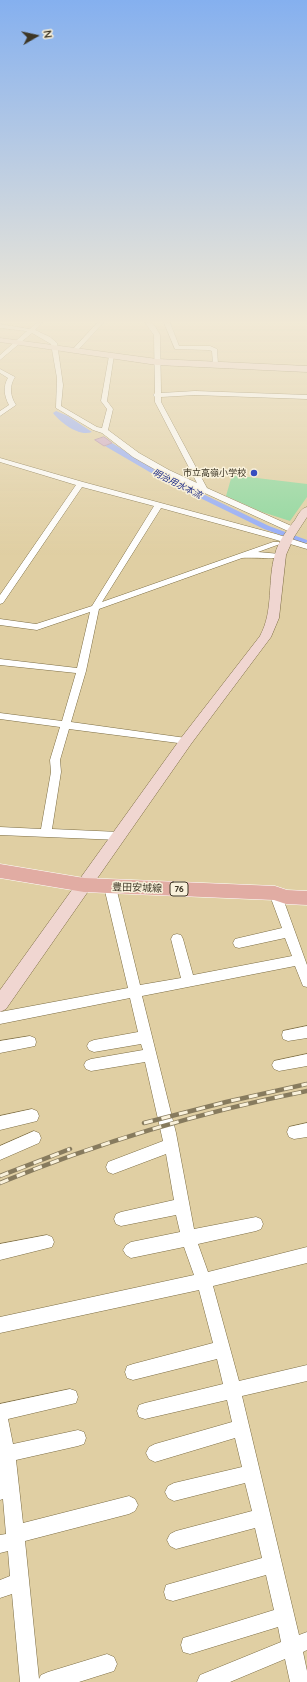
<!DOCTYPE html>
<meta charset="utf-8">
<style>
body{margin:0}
#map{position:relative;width:307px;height:1682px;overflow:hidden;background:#e0cfa3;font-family:Quicksand,sans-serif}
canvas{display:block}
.north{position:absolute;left:16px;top:16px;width:40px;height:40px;-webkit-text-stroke:3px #f9f1db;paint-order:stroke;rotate:81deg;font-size:11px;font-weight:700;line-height:16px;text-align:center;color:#3d3625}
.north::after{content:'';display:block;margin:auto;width:14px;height:18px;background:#3d3625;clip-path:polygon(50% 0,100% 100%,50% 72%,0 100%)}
</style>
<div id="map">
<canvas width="307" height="1682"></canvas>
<div class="north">N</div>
</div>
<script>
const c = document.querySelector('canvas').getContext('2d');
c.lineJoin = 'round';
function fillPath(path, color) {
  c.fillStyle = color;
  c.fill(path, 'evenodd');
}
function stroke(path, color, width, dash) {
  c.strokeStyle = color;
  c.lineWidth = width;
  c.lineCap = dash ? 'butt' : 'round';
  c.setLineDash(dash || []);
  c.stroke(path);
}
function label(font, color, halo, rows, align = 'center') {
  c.font = font + ' Quicksand,"Noto Sans JP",sans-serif';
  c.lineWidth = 3;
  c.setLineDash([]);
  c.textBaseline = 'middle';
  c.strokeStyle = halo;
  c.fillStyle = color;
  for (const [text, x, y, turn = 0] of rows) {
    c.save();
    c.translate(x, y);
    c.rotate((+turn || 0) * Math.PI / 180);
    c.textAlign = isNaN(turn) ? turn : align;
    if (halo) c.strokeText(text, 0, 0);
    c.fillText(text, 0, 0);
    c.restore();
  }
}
fillPath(new Path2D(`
 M 232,475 L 307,484 L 307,497 L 290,521 L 262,512 L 226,496 Z`), '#8cd79c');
fillPath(new Path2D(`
 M 56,411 L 68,416 L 92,432 C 79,437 61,423 53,413 Z
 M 112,443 L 174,480 L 269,526 L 307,540 L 307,542 L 305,544 L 264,529 L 165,481 L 105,446 Z`), '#91aafa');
const building = new Path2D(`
 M 104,437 L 107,439 L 112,443 L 104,446 L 95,440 Z`);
fillPath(building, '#cda9c9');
stroke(building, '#b08dac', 1);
const street = new Path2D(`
 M 39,320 L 45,320 L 35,330 L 50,337 L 57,343 L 63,385 L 61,406 L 97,427 L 102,428 L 107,409 L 101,401 L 109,356 L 114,355 L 107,401 L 113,409 L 108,430 L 139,453 L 169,470 L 197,483 L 155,402 L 155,397 L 153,395 L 155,393 L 154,335 L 143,320 L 149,320 L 155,326 L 160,335 L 161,393 L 195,391 L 307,395 L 307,399 L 195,395 L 161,397 L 161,402 L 207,488 L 296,528 L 296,532 L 290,532 L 163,474 L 133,457 L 102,433 L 93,430 L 56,408 L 57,378 L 51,344 L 32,333 L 0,360 L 0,355 L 27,331 L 0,328 L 0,324 L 30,329 Z
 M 100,320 L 106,320 L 77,351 L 73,351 L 73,349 Z
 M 163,320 L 169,320 L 179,346 L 210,346 L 217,349 L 218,365 L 213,364 L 212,351 L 209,350 L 175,349 Z
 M 0,369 L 15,377 C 9,386 10,396 16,405 L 0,416 L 0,411 L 9,405 C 4,396 3,386 8,378 L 0,373 Z
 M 0,458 L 83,482 L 276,534 L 307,544 L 307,549 L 270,538 L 161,508 L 102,602 L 273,542 L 279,542 L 280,544 L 258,552 L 280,554 L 284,556 C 280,560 251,557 242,558 L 99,609 L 86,671 L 71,722 L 186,738 L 191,741 L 186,744 L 69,729 L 60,760 L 61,772 L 52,829 L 119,832 L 123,833 L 124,836 L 123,839 L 119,840 L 0,835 L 0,827 L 41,829 L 51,772 L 50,760 L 60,727 L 0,719 L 0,713 L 62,721 L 76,673 L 0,665 L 0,659 L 77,668 L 90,612 L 37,630 L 0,625 L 0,619 L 36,624 L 92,606 L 154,506 L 82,487 L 3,603 L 0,604 L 0,595 L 76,485 L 0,462 Z
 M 110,882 L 114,884 L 116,887 L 140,985 L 181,978 L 171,939 L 173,935 L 177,934 L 181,935 L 183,939 L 193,975 L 292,956 L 285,938 L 239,948 L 235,947 L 233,943 L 235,939 L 239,938 L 282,928 L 269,893 L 271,890 L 275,888 L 279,890 L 281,893 L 307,965 L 307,987 L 303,986 L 295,966 L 142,996 L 176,1133 L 194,1229 L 256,1217 L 261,1219 L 263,1224 L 261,1229 L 256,1231 L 198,1244 L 208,1272 L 307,1247 L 307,1263 L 213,1286 L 239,1381 L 307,1365 L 307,1381 L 242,1396 L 299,1635 L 307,1632 L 307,1650 L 303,1652 L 307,1671 L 307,1682 L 290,1682 L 285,1659 L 230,1682 L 197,1682 L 200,1675 L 281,1642 L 278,1627 L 190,1654 L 183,1652 L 181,1645 L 183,1638 L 190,1636 L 274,1610 L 266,1575 L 173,1601 L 166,1599 L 164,1592 L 166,1585 L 173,1583 L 262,1558 L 255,1528 L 176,1549 L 170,1546 L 167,1540 L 170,1534 L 176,1531 L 252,1511 L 245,1483 L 174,1501 L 168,1498 L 165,1492 L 168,1486 L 174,1483 L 242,1467 L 235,1438 L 155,1462 L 149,1459 L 146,1453 L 149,1447 L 155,1444 L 232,1422 L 227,1400 L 145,1419 L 139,1417 L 137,1411 L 139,1405 L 145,1403 L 223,1384 L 217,1359 L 133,1380 L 127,1378 L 125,1372 L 127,1366 L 133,1364 L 213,1343 L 199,1290 L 0,1333 L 0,1317 L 194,1275 L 184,1247 L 131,1258 L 126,1255 L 123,1250 L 126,1245 L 131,1242 L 180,1232 L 176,1215 L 121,1226 L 116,1224 L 114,1219 L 116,1214 L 121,1212 L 174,1200 L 166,1154 L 113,1174 L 108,1172 L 106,1167 L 108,1162 L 163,1141 L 145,1062 L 91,1071 L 86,1069 L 84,1065 L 86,1061 L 91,1059 L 143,1050 L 141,1044 L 94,1052 L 89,1050 L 87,1046 L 89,1042 L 94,1040 L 138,1032 L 130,998 L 0,1024 L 0,1012 L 128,988 L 104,887 L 106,884 Z
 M 307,1026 L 307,1038 L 288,1041 L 283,1039 L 282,1035 L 283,1031 Z
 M 30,1036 L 35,1038 L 36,1042 L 35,1046 L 0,1053 L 0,1041 Z
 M 307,1054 L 307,1066 L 279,1071 L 274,1069 L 272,1065 L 274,1061 Z
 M 32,1109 L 37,1111 L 39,1116 L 37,1121 L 0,1130 L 0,1116 Z
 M 307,1123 L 307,1137 L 294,1139 L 289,1137 L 287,1132 L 289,1127 Z
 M 34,1131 L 39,1133 L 41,1138 L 39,1143 L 0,1160 L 0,1146 Z
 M 47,1235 L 52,1237 L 54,1242 L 52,1247 L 0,1260 L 0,1244 Z
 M 70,1389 L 76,1391 L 78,1397 L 76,1403 L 8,1419 L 13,1444 L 78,1430 L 84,1432 L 86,1438 L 84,1444 L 78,1446 L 16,1460 L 23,1523 L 129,1496 L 135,1499 L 138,1505 L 135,1511 L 129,1514 L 25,1541 L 39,1679 L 41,1675 L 48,1672 L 107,1654 L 114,1657 L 117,1664 L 114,1671 L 79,1682 L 20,1682 L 12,1594 L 0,1598 L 0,1580 L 10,1576 L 8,1551 L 0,1553 L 0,1535 L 6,1534 L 3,1499 L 0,1500 L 0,1404 Z`);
const secondary = new Path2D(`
 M 0,338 L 157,359 L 307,366 L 307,372 L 157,365 L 0,342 Z
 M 307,507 L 307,517 L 294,537 L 286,555 L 279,618 L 271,637 L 191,744 L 6,1009 L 0,1012 L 0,990 L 181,738 L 260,636 C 274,610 267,582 275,554 C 278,542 287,530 295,520 C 298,515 301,508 307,507 Z`);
const primary = new Path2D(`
 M 0,864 L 84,878 L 275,886 L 287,890 L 307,891 L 307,905 L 286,904 L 274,900 L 84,892 L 0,878 Z`);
stroke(street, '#7c6d44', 1);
stroke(secondary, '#7c6d44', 1);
stroke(primary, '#fff', 1);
fillPath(street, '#fff');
fillPath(secondary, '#f0d6d1');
fillPath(primary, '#e1aca3');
const rail = new Path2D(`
 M 144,1123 L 226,1102 L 307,1084
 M 0,1176 L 70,1149
 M 0,1183 C 100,1142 201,1112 307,1091`);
stroke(rail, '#877b5e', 4.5);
stroke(rail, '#f9f1db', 3, [9]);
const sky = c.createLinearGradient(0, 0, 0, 555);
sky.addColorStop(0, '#85b0ef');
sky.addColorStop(0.58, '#f1e9d6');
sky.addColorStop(1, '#f1e9d600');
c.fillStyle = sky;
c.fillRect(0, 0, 307, 555);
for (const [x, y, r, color] of [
 [254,473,4,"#374dbf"]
]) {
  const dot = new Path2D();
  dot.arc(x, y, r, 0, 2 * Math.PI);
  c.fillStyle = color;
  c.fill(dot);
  stroke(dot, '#f9f1db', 1.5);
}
label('9px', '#3d3625', '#f9f1db', [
 ["市立高嶺小学校",246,473]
], 'right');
label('italic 9px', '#202e88', '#f9f1db', [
 ["明治用水本流",177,484,27]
]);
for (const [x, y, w] of [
 [179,889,18]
]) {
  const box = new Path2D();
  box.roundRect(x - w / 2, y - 7, w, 14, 3);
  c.fillStyle = '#f9f1db';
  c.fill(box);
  stroke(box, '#3d3625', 1);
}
label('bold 9px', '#3d3625', null, [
 ["76",179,889]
]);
label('10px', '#3d3625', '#f9f1db', [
 ["豊田安城線",137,888,2]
]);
</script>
